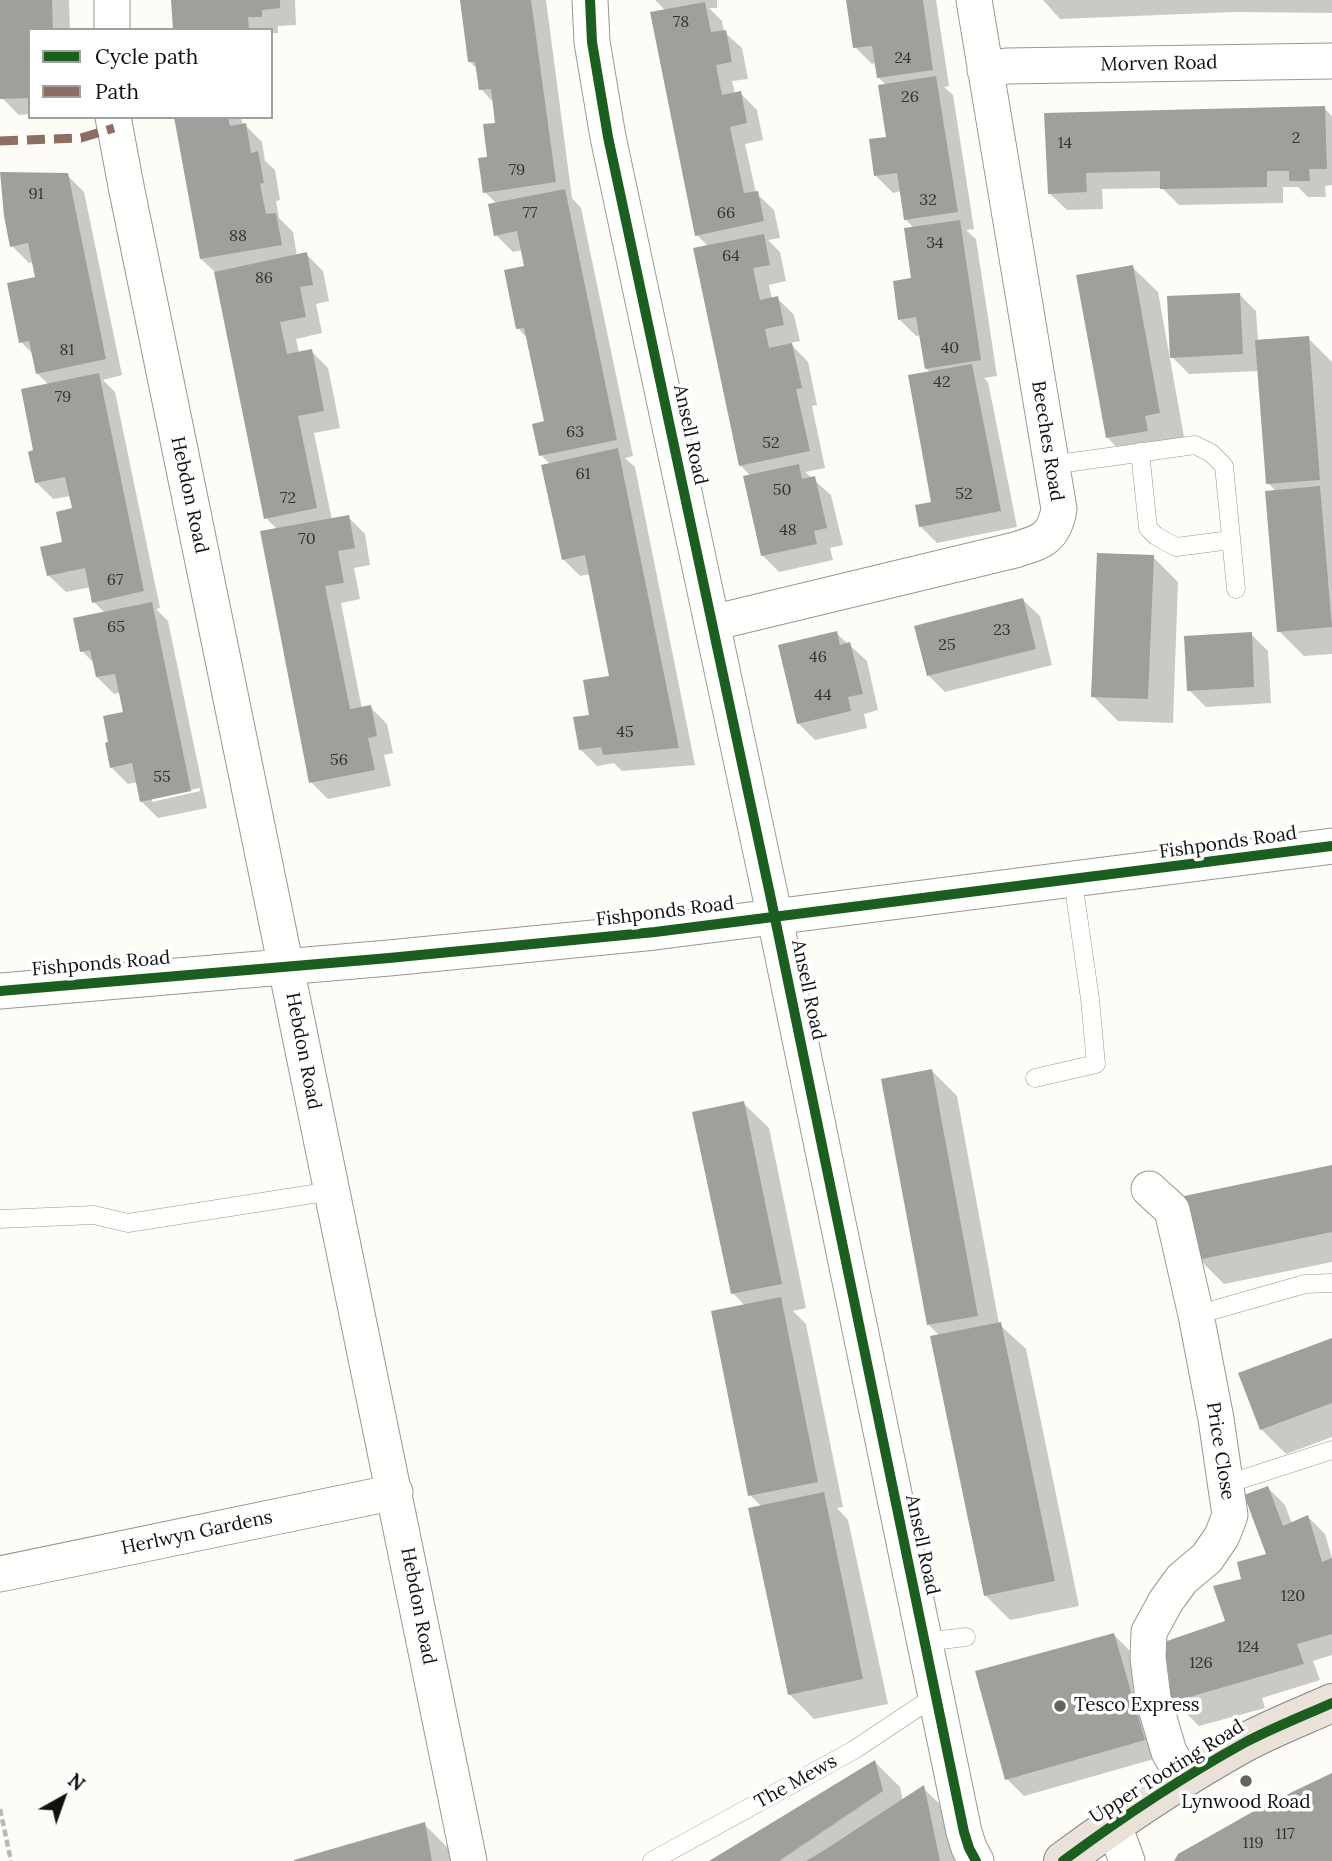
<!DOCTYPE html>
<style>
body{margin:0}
#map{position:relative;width:1332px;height:1861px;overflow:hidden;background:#fdfcf7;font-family:Lora,serif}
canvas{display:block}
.legend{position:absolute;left:28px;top:28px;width:245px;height:91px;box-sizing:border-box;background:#fff;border:2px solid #a0a0a0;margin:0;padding:9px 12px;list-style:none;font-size:21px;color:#111}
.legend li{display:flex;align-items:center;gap:14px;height:35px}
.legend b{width:35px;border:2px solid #a0a0a0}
.north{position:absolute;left:28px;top:1763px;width:70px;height:70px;-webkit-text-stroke:5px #fff;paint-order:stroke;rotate:40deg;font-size:19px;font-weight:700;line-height:28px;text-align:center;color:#111}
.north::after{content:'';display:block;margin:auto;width:24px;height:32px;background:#111;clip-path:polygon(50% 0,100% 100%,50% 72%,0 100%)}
</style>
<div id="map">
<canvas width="1332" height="1861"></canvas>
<ul class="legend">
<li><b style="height:9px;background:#1b5e20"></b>Cycle path</li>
<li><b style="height:9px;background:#8d6e63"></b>Path</li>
</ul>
<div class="north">N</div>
</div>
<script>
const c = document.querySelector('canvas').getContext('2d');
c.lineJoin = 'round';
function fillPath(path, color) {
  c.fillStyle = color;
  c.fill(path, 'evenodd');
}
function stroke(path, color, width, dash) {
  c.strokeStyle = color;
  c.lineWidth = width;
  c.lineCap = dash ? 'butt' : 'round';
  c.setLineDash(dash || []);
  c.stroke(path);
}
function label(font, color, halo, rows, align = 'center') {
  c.font = font + ' Lora,serif';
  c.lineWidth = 7;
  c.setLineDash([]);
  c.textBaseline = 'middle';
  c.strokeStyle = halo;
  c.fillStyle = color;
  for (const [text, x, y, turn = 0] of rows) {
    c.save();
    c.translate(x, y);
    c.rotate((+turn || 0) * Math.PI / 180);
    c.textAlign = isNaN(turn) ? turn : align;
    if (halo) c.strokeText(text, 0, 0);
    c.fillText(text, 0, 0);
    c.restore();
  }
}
fillPath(new Path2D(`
 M 0,0 L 69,0 L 70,30 L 30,30 L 30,114 L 19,115 L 2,98 Z
 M 173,0 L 295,0 L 296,25 L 278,26 L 278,33 L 271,33 L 271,30 L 175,30 Z
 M 462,0 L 546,0 L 572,198 L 581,208 L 633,456 L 625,458 L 635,467 L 695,765 L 622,771 L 614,763 L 597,766 L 580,749 L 591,717 L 611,677 L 591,574 L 580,576 L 563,559 L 551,465 L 541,455 L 546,423 L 528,339 L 518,328 L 526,267 L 523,250 L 513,252 L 496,235 L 497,204 L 485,192 L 497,124 L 494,103 L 481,89 L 478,70 L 470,62 Z
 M 655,0 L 717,0 L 717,8 L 709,8 L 722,21 L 724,32 L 742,48 L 748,79 L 732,81 L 735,94 L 740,93 L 757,110 L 763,140 L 745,144 L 756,193 L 774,210 L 780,238 L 768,240 L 780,252 L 786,281 L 769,285 L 772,299 L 777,298 L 794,315 L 800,341 L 790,343 L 808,362 L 817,405 L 812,406 L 825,468 L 805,472 L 831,495 L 843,545 L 830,548 L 833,560 L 779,572 L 762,555 L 751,476 L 740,465 L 709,247 L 697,235 L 666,11 Z
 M 848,0 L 936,0 L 949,86 L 944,87 L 953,95 L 974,229 L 966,230 L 976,239 L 997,376 L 984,378 L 988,382 L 1017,527 L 937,543 L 920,526 L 933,503 L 931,373 L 926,368 L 921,335 L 916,336 L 899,319 L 913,280 L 915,229 L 905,219 L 901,191 L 893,193 L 876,176 L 888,138 L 886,85 L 878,77 L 876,63 L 872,64 L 855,47 Z
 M 1043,0 L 1332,0 L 1332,13 L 1235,12 L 1060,19 Z
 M 271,63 L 273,94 L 271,94 Z
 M 1324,108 L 1332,116 L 1332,185 L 1325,186 L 1326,197 L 1308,197 L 1298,187 L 1283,187 L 1283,203 L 1179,205 L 1162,188 L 1102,189 L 1103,209 L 1067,210 L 1050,194 L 1046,115 Z
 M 175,117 L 241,117 L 243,126 L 245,125 L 262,142 L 265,161 L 275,170 L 280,200 L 276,201 L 279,218 L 293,232 L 297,256 L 306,254 L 323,271 L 329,301 L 316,304 L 322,333 L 296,339 L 299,353 L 311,351 L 328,368 L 334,397 L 340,428 L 314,433 L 332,520 L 348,517 L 365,534 L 370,565 L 354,568 L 360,599 L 341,603 L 362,709 L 370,707 L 387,724 L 393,753 L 384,755 L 391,786 L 328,799 L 311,782 L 277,529 L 266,518 L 216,273 L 201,259 Z
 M 67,175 L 84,192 L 122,375 L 103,380 L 115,392 L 160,608 L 156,609 L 168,621 L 207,808 L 158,818 L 141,801 L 138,782 L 128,784 L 111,767 L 110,743 L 125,713 L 121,692 L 114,694 L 97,677 L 95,664 L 82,651 L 105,613 L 94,602 L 91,587 L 66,592 L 49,576 L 64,543 L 74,509 L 71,496 L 53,499 L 36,482 L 35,452 L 49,385 L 37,373 L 34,355 L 21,342 L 37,278 L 34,262 L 29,263 L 12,246 ZM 200,788 L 200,791 L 152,802 L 152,798 Z
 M 1132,267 L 1158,292 L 1184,437 L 1169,440 L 1172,455 L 1132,463 L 1107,437 Z
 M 1239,294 L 1256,311 L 1258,342 L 1308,338 L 1332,362 L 1332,654 L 1304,656 L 1279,631 L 1276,491 L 1268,483 L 1259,371 L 1189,374 L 1172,357 Z
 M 1153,557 L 1178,582 L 1173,723 L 1118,721 L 1093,696 Z
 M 1023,600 L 1040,616 L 1052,665 L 945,692 L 928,675 Z
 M 836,633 L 867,661 L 878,710 L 864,714 L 867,728 L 815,740 L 798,723 Z
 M 1251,634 L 1268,651 L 1271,703 L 1206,707 L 1189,690 Z
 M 932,1071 L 957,1096 L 999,1324 L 1026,1349 L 1079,1606 L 1010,1620 L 985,1595 L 940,1336 L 928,1324 Z
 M 743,1103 L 769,1128 L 806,1308 L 793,1311 L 806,1324 L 843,1507 L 837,1508 L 848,1520 L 888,1704 L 814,1719 L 789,1694 L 762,1507 L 750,1495 L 745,1306 L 733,1293 Z
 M 1332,1167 L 1332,1262 L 1224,1284 L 1199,1259 Z
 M 1332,1340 L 1332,1437 L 1286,1454 L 1261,1429 Z
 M 1268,1488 L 1285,1505 L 1292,1524 L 1308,1517 L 1325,1534 L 1332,1558 L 1332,1655 L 1313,1661 L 1320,1680 L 1262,1698 L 1265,1708 L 1199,1726 L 1174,1701 L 1227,1622 L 1244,1580 L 1268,1555 Z
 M 1114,1635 L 1131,1652 L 1161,1757 L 1024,1796 L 1007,1779 Z
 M 875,1762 L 900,1787 L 903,1801 L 923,1788 L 948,1812 L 959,1861 L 712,1861 Z
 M 424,1824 L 449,1849 L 451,1861 L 297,1861 Z`), '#0003');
fillPath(new Path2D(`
 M 0,0 L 52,0 L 53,30 L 30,30 L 30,98 L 0,99 Z
 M 171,0 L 280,0 L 280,8 L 262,10 L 262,17 L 248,17 L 249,30 L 173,30 Z
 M 460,0 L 531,0 L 556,182 L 483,193 L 478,158 L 487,157 L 483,124 L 495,123 L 491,89 L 479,90 L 475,62 L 468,62 Z
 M 846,0 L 923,0 L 933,70 L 877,78 L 872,46 L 853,48 Z
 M 705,2 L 711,32 L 726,30 L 732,62 L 716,65 L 722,95 L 741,91 L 747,123 L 730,127 L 744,193 L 758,191 L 764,221 L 695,236 L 650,12 Z
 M 936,76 L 958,212 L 904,220 L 897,173 L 874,176 L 869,139 L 886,137 L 878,85 Z
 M 1325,106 L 1327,169 L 1309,169 L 1310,181 L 1289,181 L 1289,171 L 1267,171 L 1267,187 L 1160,189 L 1160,171 L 1086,173 L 1087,192 L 1048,194 L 1044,113 Z
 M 174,117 L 228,117 L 230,126 L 246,123 L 251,153 L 258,151 L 264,183 L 260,184 L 266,214 L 276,213 L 282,245 L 200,259 Z
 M 0,172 L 68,173 L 106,359 L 36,374 L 29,341 L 19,343 L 7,283 L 35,277 L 28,243 L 10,247 L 4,216 Z
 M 565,189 L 617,440 L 539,456 L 532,424 L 544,421 L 524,328 L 516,329 L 504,270 L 524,266 L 517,231 L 494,236 L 488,204 Z
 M 960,220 L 981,360 L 925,369 L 916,317 L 898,320 L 893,281 L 911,278 L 904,228 Z
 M 764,234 L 770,265 L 753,268 L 760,300 L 778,296 L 784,325 L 765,329 L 769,348 L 792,343 L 802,388 L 796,389 L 810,451 L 739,466 L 693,248 Z
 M 307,252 L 313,285 L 300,287 L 306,317 L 280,322 L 287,354 L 312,349 L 318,379 L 324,411 L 298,416 L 317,508 L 264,519 L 214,272 Z
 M 1133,265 L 1160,413 L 1145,416 L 1148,431 L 1106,438 L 1076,275 Z
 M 1240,293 L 1243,354 L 1170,358 L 1167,296 Z
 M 1309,336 L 1320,480 L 1266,484 L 1255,340 Z
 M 972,364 L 1001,511 L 919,527 L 915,505 L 931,502 L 908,375 Z
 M 99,373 L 144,591 L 92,603 L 85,568 L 47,576 L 40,547 L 62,542 L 56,512 L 72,508 L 65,477 L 35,483 L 28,452 L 33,450 L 21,389 Z
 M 618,448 L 679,748 L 603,755 L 601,747 L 579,750 L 573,717 L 589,715 L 583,680 L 609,676 L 585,555 L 562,560 L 541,465 Z
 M 799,464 L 802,479 L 815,476 L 827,528 L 814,531 L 817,544 L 761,556 L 743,476 Z
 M 1320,486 L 1332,627 L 1277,632 L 1265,491 Z
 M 349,515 L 355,548 L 338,551 L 344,583 L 325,586 L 350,709 L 371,705 L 377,736 L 368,738 L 375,770 L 309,783 L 260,531 Z
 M 1097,553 L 1154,555 L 1148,699 L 1091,697 Z
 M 1023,598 L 1036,649 L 927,676 L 914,626 Z
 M 152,602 L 191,791 L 140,802 L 132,763 L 110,768 L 105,743 L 108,742 L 103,716 L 123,712 L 115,674 L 96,677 L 90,650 L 80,652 L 73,618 Z
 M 837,631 L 840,645 L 850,642 L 863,694 L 848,697 L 851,711 L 797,724 L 778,645 Z
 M 1252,632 L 1254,687 L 1187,691 L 1184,636 Z
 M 932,1069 L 978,1316 L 927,1325 L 881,1079 Z
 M 744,1101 L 782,1284 L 731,1294 L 692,1112 Z
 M 1332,1165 L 1332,1232 L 1197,1260 L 1184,1196 Z
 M 781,1297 L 818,1482 L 748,1496 L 711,1311 Z
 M 1001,1322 L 1055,1581 L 984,1596 L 930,1336 Z
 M 1332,1338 L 1332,1403 L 1260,1430 L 1238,1373 Z
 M 1268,1486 L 1283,1526 L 1308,1515 L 1322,1562 L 1332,1558 L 1332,1634 L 1297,1644 L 1304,1664 L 1172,1702 L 1164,1642 L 1225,1621 L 1213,1586 L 1241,1579 L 1237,1562 L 1266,1554 L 1244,1495 Z
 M 824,1492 L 863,1679 L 788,1695 L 748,1508 Z
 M 1114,1633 L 1145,1740 L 1005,1780 L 975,1671 Z
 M 875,1760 L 883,1791 L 779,1861 L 709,1861 Z
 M 1332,1773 L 1332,1861 L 1174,1861 L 1178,1854 L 1263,1806 Z
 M 924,1785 L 940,1861 L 806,1861 L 826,1849 Z
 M 425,1822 L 432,1861 L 294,1861 L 294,1860 Z`), '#a19f9c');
const lane = new Path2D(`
 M 1140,452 L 1148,528 L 1156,536 L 1176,547 L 1231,540
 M 1051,465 L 1195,445 L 1211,453 L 1224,466 L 1236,589
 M 1035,1078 L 1096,1064 L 1090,999 L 1073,881
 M 0,1219 L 94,1215 L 128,1223 L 332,1191
 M 1196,1315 L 1305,1284 L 1332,1283
 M 1227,1484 L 1332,1450
 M 924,1642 L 966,1637
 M 652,1861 L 854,1750 L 935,1696`);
const street = new Path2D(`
 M 590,0 L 592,42 L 608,137 L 771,899 L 964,1832 L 969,1848 L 976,1861
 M 112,30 L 112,0
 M 985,70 L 1007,66 L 1332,61
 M 113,117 L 126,186 L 469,1861
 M 712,623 L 1015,550 C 1041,542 1054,539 1059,509 L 974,0
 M 0,991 L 389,958 L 655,932 L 1332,846
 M 1149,1189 L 1172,1210 L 1196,1315 L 1216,1419 L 1230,1515 L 1222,1536 L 1207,1558 L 1182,1579 L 1166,1601 L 1149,1632 L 1148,1658 L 1153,1698 L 1169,1752 L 1184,1778
 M 0,1574 L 395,1492
 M 1113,1823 L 1127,1861`);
const highway = new Path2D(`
 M 1063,1861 C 1121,1818 1181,1778 1244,1743 C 1272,1728 1303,1716 1332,1703`);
stroke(lane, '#979795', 19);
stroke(street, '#979795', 37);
stroke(highway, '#858482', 40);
stroke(new Path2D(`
 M 0,1809 L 11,1861`), '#b9b9b8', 4.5, [7, 3.5]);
stroke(lane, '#fffffe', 18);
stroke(street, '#fffffe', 35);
stroke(highway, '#eae1d8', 38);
stroke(new Path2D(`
 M 0,141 L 81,138 L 114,128`), '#8d6e63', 9, [18, 9]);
stroke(new Path2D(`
 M 590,0 L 592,42 L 608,137 L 771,899 L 964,1832 L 969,1848 L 976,1861
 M 0,991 L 389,958 L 655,932 L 1332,846
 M 1063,1861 C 1121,1818 1181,1778 1244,1743 C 1272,1728 1303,1716 1332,1703`), '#1b5e20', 10);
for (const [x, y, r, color] of [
 [1060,1706,7,"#646362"],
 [1246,1781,7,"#646362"]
]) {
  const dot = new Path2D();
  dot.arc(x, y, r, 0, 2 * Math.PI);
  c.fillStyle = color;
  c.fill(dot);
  stroke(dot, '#fff', 2.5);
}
label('16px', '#353434', null, [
 ["78",681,22],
 ["24",903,58],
 ["26",910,97],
 ["2",1296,138],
 ["14",1065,143],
 ["79",517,170],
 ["91",36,194],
 ["32",928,200],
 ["77",530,213],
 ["66",726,213],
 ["88",238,236],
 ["34",935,243],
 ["64",731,256],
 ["86",264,278],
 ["40",950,348],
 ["81",67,350],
 ["42",942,382],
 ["79",63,397],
 ["63",575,432],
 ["52",771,443],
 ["61",583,474],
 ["50",782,490],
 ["52",964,494],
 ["72",288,498],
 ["48",788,530],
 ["70",307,539],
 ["67",115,580],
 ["65",116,627],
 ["23",1002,630],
 ["25",947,645],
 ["46",818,657],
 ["44",823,695],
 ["45",625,732],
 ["56",339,760],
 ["55",162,777],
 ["120",1293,1596],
 ["124",1248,1647],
 ["126",1201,1663],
 ["117",1285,1834],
 ["119",1253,1843]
]);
label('19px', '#111', '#fff', [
 ["Morven Road",1159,64,-1],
 ["Ansell Road",690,435,78],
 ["Beeches Road",1047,441,81],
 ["Hebdon Road",189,495,78],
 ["Fishponds Road",1228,843,-8],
 ["Fishponds Road",665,912,-7],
 ["Fishponds Road",101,964,-5],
 ["Ansell Road",808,990,78],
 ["Hebdon Road",303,1051,79],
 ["Price Close",1220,1451,81],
 ["Herlwyn Gardens",197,1533,-12],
 ["Ansell Road",922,1545,78],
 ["Hebdon Road",418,1606,79],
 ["Upper Tooting Road",1167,1772,-32],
 ["The Mews",796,1782,-29]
]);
label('19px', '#111', '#fff', [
 ["Tesco Express",1074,1706],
 ["Lynwood Road",1246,1803,"center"]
], 'left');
</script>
